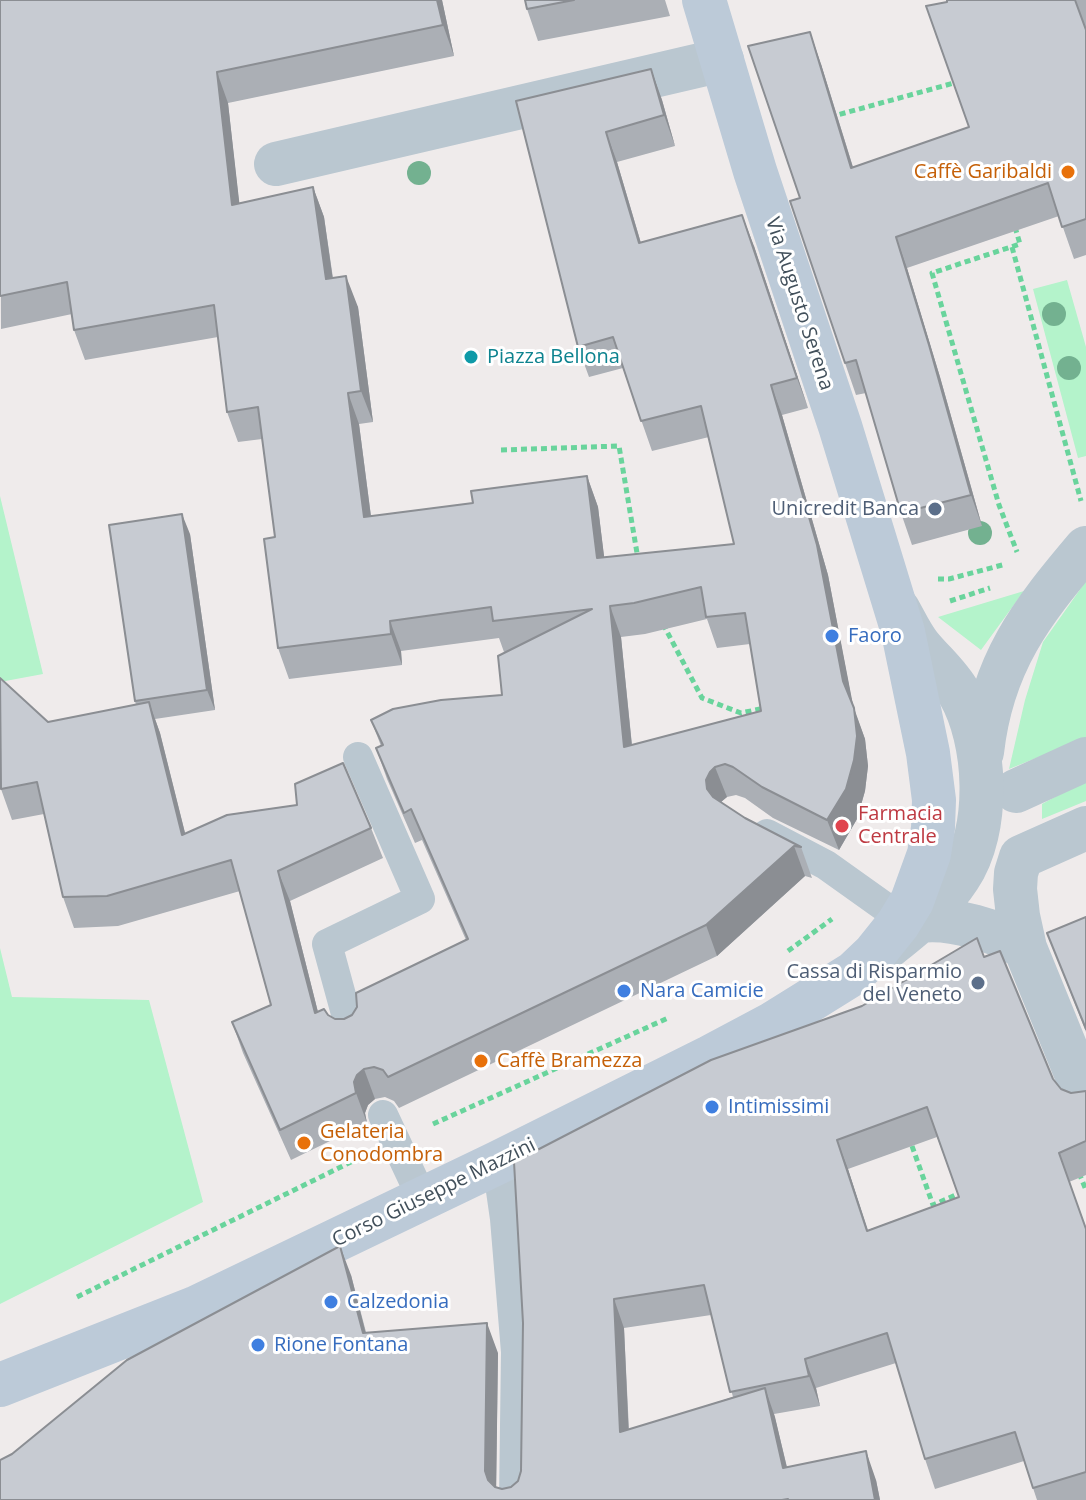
<!DOCTYPE html>
<meta charset="utf-8">
<style>
body{margin:0}
canvas{display:block;background:#efebeb}
</style>
<canvas width="1086" height="1500"></canvas>
<script>
const c = document.querySelector('canvas').getContext('2d');
c.lineJoin = 'round';
function fillPath(path, color) {
  c.fillStyle = color;
  c.fill(path, 'evenodd');
}
function stroke(path, color, width, dash) {
  c.strokeStyle = color;
  c.lineWidth = width;
  c.lineCap = dash ? 'butt' : 'round';
  c.setLineDash(dash || []);
  c.stroke(path);
}
function label(font, color, halo, rows, align = 'center') {
  c.font = font + ' "Open Sans",sans-serif';
  c.lineWidth = 6;
  c.setLineDash([]);
  c.textBaseline = 'middle';
  c.strokeStyle = halo;
  c.fillStyle = color;
  for (const [text, x, y, turn = 0] of rows) {
    c.save();
    c.translate(x, y);
    c.rotate((+turn || 0) * Math.PI / 180);
    c.textAlign = isNaN(turn) ? turn : align;
    if (halo) c.strokeText(text, 0, 0);
    c.fillText(text, 0, 0);
    c.restore();
  }
}
fillPath(new Path2D(`
 M 1067,280 L 1086,347 L 1086,456 L 1078,458 L 1033,289 Z
 M 0,496 L 43,674 L 0,682 Z
 M 1086,581 L 1086,738 L 1009,769 L 1025,700 L 1043,642 Z
 M 1024,591 L 981,650 L 938,617 Z
 M 1086,780 L 1086,801 L 1042,819 L 1042,804 Z
 M 0,948 L 12,997 L 149,1000 L 203,1202 L 0,1304 Z`), '#b4f3cb');
stroke(new Path2D(`
 M 830,117 L 954,83
 M 1015,227 L 1020,244 L 932,273 L 999,505 L 1017,552
 M 1012,247 L 1081,501
 M 501,450 L 619,446 L 638,559
 M 938,579 L 949,579 L 1006,564
 M 950,601 L 990,588
 M 663,624 L 702,698 L 741,713 L 765,708
 M 788,951 L 832,919
 M 433,1124 L 668,1018
 M 912,1146 L 933,1205 L 958,1194
 M 1079,1173 L 1086,1190
 M 77,1297 L 359,1158`), '#69d49c', 5, [6, 4]);
stroke(new Path2D(`
 M 767,834 L 826,865 L 913,927
 M 351,1032 L 327,944 L 420,899 L 358,757
 M 383,1115 L 422,1198
 M 497,1163 L 505,1219 L 516,1352 L 514,1500`), '#bac7d0', 30);
stroke(new Path2D(`
 M 1016,791 L 1086,759`), '#bac7d0', 44);
stroke(new Path2D(`
 M 276,164 L 722,60
 M 982,752 C 992,663 1031,613 1086,548
 M 1086,828 L 1021,857 L 1016,873 L 1015,889 L 1018,916 L 1025,948 L 1086,1098
 M 920,921 C 951,917 999,931 1025,948
 M 889,946 C 914,926 941,905 959,877 C 991,830 987,741 959,693 C 949,675 933,662 920,646 C 911,635 905,621 898,609`), '#bac7d0', 44);
stroke(new Path2D(`
 M 0,1385 L 195,1308 L 497,1163 L 710,1057 L 772,1024 L 854,973 L 874,954 L 898,924 L 912,901 L 929,854 L 933,828 L 934,800 L 928,753 L 903,632 L 840,426 L 755,171 L 704,0`), '#bccad8', 44);
c.fillStyle = '#73b190';
for (const [x, y] of [
 [419,173],
 [1054,314],
 [1069,368],
 [980,533]
]) {
  c.beginPath();
  c.arc(x, y, 12, 0, 2 * Math.PI);
  c.fill();
}
fillPath(new Path2D(`
 M 0,0 L 442,0 L 454,56 L 228,103 L 239,203 L 313,187 L 324,217 L 333,278 L 358,307 L 373,422 L 359,424 L 371,516 L 473,503 L 587,476 L 598,507 L 604,557 L 734,544 L 709,437 L 652,451 L 623,368 L 589,377 L 578,347 L 516,101 L 651,69 L 662,100 L 675,146 L 617,162 L 641,243 L 754,246 L 808,408 L 782,415 L 828,575 L 853,707 L 865,739 L 868,766 L 865,791 L 857,819 L 839,850 L 773,818 L 745,798 L 736,795 L 727,797 L 721,802 L 745,818 L 801,847 L 812,878 L 805,876 L 717,956 L 399,1108 L 394,1101 L 385,1097 L 375,1099 L 368,1105 L 365,1113 L 367,1123 L 291,1160 L 243,1053 L 232,1022 L 271,1005 L 240,891 L 118,926 L 74,928 L 63,897 L 44,814 L 12,820 L 1,789 L 48,722 L 136,705 L 135,701 L 190,534 L 215,710 L 155,719 L 160,733 L 185,833 L 371,828 L 383,858 L 290,901 L 318,1012 L 328,1015 L 335,1019 L 344,1019 L 466,940 L 422,840 L 415,843 L 387,779 L 376,748 L 381,746 L 371,720 L 502,695 L 507,651 L 504,652 L 499,638 L 401,651 L 402,665 L 289,679 L 278,648 L 275,537 L 262,439 L 238,442 L 227,412 L 218,337 L 85,360 L 74,330 L 72,314 L 1,329 ZM 707,619 L 717,648 L 750,644 L 761,711 L 632,745 L 621,637 L 645,634 Z
 M 525,0 L 665,0 L 670,16 L 538,41 L 527,9 Z
 M 947,0 L 1086,0 L 1086,255 L 1074,259 L 1059,216 L 907,268 L 940,377 L 982,526 L 912,545 L 901,513 L 866,393 L 856,395 L 845,363 L 800,198 L 821,64 L 853,167 L 969,127 Z
 M 1086,917 L 1086,1032 L 1047,933 Z
 M 984,957 L 1053,1079 L 1061,1089 L 1071,1093 L 1086,1091 L 1086,1175 L 1069,1182 L 1086,1228 L 1086,1500 L 1037,1500 L 1024,1461 L 935,1489 L 925,1459 L 896,1363 L 816,1388 L 820,1406 L 774,1414 L 787,1467 L 876,1480 L 880,1500 L 0,1500 L 12,1454 L 351,1275 L 366,1332 L 498,1353 L 496,1487 L 502,1489 L 511,1487 L 518,1481 L 521,1471 L 523,1323 L 862,1006 ZM 937,1137 L 959,1197 L 868,1230 L 848,1169 ZM 711,1315 L 733,1397 L 629,1430 L 624,1328 Z`), '#abafb5');
fillPath(new Path2D(`
 M 437,0 L 442,0 L 454,56 L 443,25 Z
 M 810,32 L 821,64 L 863,200 L 851,168 Z
 M 651,69 L 662,100 L 675,146 L 664,115 Z
 M 217,72 L 228,103 L 243,235 L 232,205 Z
 M 606,132 L 617,162 L 650,274 L 639,243 Z
 M 313,187 L 324,217 L 337,309 L 326,279 Z
 M 742,215 L 754,246 L 808,408 L 797,378 Z
 M 896,237 L 907,268 L 940,377 L 982,526 L 971,495 Z
 M 346,276 L 358,307 L 373,422 L 361,391 Z
 M 771,385 L 782,415 L 828,575 L 854,710 L 854,708 L 865,739 L 868,766 L 865,791 L 857,819 L 839,850 L 827,820 L 843,681 Z
 M 348,393 L 359,424 L 375,548 L 364,517 Z
 M 587,476 L 598,507 L 608,588 L 597,558 Z
 M 182,514 L 190,534 L 215,710 L 207,690 Z
 M 610,606 L 621,637 L 635,777 L 624,747 Z
 M 390,621 L 401,651 L 402,665 L 391,634 Z
 M 149,702 L 160,733 L 193,865 L 182,835 Z
 M 715,767 L 727,797 L 721,802 L 717,811 L 707,789 L 706,780 L 710,772 Z
 M 794,846 L 805,876 L 717,956 L 706,925 Z
 M 278,871 L 290,901 L 326,1044 L 315,1013 Z
 M 364,1069 L 375,1099 L 368,1105 L 365,1113 L 367,1123 L 356,1093 L 354,1082 L 357,1075 Z
 M 837,1140 L 848,1169 L 877,1260 L 867,1231 Z
 M 340,1246 L 351,1275 L 373,1362 L 363,1333 Z
 M 614,1299 L 624,1328 L 630,1462 L 620,1432 Z
 M 487,1323 L 498,1353 L 496,1500 L 485,1471 Z
 M 805,1359 L 816,1388 L 820,1406 L 809,1376 Z
 M 765,1388 L 775,1417 L 794,1498 L 783,1468 Z
 M 866,1451 L 876,1480 L 880,1500 L 875,1500 Z`), '#8b8e93');
const building = new Path2D(`
 M 0,0 L 437,0 L 443,25 L 217,72 L 232,205 L 313,187 L 326,279 L 346,276 L 361,391 L 348,393 L 364,517 L 473,503 L 471,491 L 587,476 L 597,558 L 734,544 L 701,406 L 641,421 L 613,337 L 578,347 L 516,101 L 651,69 L 664,115 L 606,132 L 639,243 L 742,215 L 797,378 L 771,385 L 817,545 L 843,681 L 854,708 L 857,736 L 854,760 L 846,789 L 827,820 L 762,787 L 733,767 L 725,764 L 715,767 L 710,772 L 706,780 L 707,789 L 713,797 L 745,818 L 801,847 L 794,846 L 706,925 L 388,1077 L 383,1070 L 374,1067 L 364,1069 L 357,1075 L 354,1082 L 356,1093 L 280,1130 L 232,1022 L 271,1005 L 231,860 L 107,896 L 63,897 L 37,782 L 1,789 L 0,678 L 48,722 L 149,702 L 182,835 L 227,815 L 297,805 L 295,784 L 343,763 L 371,828 L 278,871 L 315,1013 L 324,1009 L 328,1015 L 335,1019 L 344,1019 L 352,1015 L 357,1007 L 356,993 L 468,939 L 411,809 L 404,813 L 376,748 L 383,745 L 371,720 L 393,709 L 441,700 L 502,695 L 498,656 L 592,609 L 493,621 L 491,607 L 390,621 L 391,634 L 278,648 L 264,539 L 275,537 L 258,407 L 227,412 L 214,305 L 74,330 L 67,282 L 0,296 ZM 701,587 L 706,617 L 745,613 L 761,711 L 624,747 L 610,606 L 634,603 Z
 M 525,0 L 574,0 L 527,9 Z
 M 947,0 L 1075,0 L 1086,30 L 1086,219 L 1062,227 L 1048,183 L 896,237 L 929,345 L 971,495 L 901,513 L 856,360 L 845,363 L 790,201 L 800,198 L 748,46 L 810,32 L 851,168 L 969,127 L 926,6 L 947,2 Z
 M 182,514 L 207,690 L 135,701 L 109,525 Z
 M 1086,917 L 1086,1029 L 1047,933 Z
 M 977,938 L 984,957 L 1000,951 L 1053,1079 L 1061,1089 L 1071,1093 L 1086,1091 L 1086,1141 L 1059,1153 L 1086,1229 L 1086,1472 L 1033,1488 L 1015,1432 L 925,1459 L 887,1333 L 805,1359 L 809,1376 L 730,1392 L 704,1285 L 614,1299 L 620,1432 L 765,1388 L 783,1468 L 866,1451 L 875,1500 L 788,1500 L 788,1499 L 782,1500 L 0,1500 L 0,1460 L 12,1454 L 127,1360 L 340,1246 L 363,1333 L 487,1323 L 485,1471 L 488,1480 L 495,1487 L 502,1489 L 511,1487 L 518,1481 L 521,1471 L 523,1323 L 514,1162 L 711,1060 L 862,1006 ZM 927,1107 L 959,1197 L 867,1231 L 837,1140 Z`);
fillPath(building, '#c7cbd2');
stroke(building, '#8b8e93', 2);
for (const [x, y, r, color] of [
 [1068,172,8,"#e8710a"],
 [471,357,8,"#0f9aa8"],
 [935,509,8,"#5c6f8a"],
 [832,636,8,"#3f7fe0"],
 [842,826,8,"#e0444e"],
 [978,983,8,"#5c6f8a"],
 [624,991,8,"#3f7fe0"],
 [481,1061,8,"#e8710a"],
 [712,1107,8,"#3f7fe0"],
 [304,1143,8,"#e8710a"],
 [331,1302,8,"#3f7fe0"],
 [258,1345,8,"#3f7fe0"]
]) {
  const dot = new Path2D();
  dot.arc(x, y, r, 0, 2 * Math.PI);
  c.fillStyle = color;
  c.fill(dot);
  stroke(dot, '#fff', 3);
}
label('20px', '#c56008', '#fff', [
 ["Caffè Garibaldi",1052,172,"right"],
 ["Caffè Bramezza",497,1061],
 ["Gelateria",320,1132],
 ["Conodombra",320,1155]
], 'left');
label('20px', '#42505b', '#fff', [
 ["Via Augusto Serena",799,304,72],
 ["Corso Giuseppe Mazzini",434,1193,-26]
]);
label('20px', '#0d838f', '#fff', [
 ["Piazza Bellona",487,357]
], 'left');
label('20px', '#4e5e75', '#fff', [
 ["Unicredit Banca",919,509],
 ["Cassa di Risparmio",962,972],
 ["del Veneto",962,995]
], 'right');
label('20px', '#366cbe', '#fff', [
 ["Faoro",848,636],
 ["Nara Camicie",640,991],
 ["Intimissimi",728,1107],
 ["Calzedonia",347,1302],
 ["Rione Fontana",274,1345]
], 'left');
label('20px', '#be3a42', '#fff', [
 ["Farmacia",858,814],
 ["Centrale",858,837]
], 'left');
</script>
